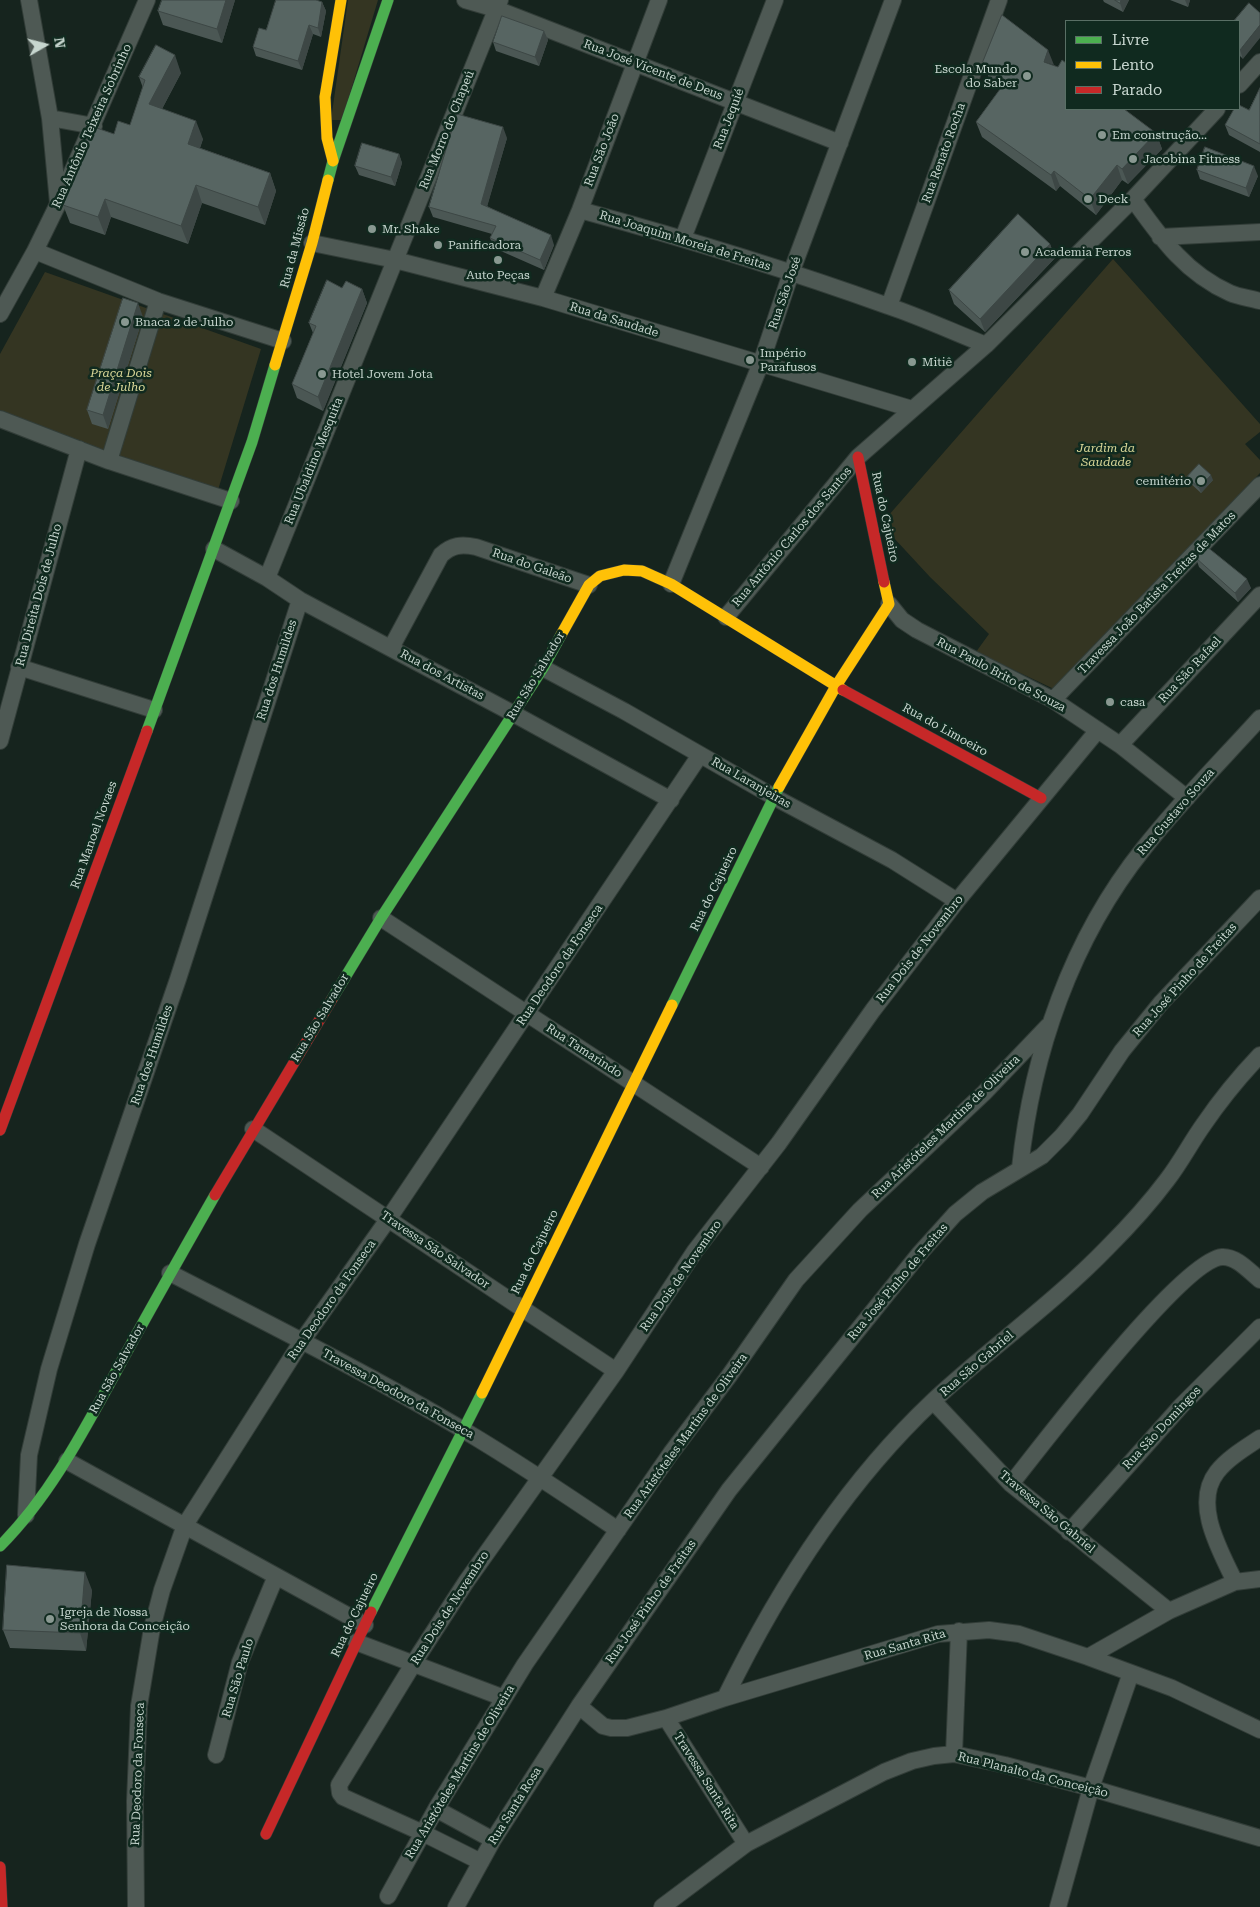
<!DOCTYPE html>
<meta charset="utf-8">
<style>
body{margin:0}
#map{position:relative;width:1260px;height:1907px;overflow:hidden;background:#16241e;font-family:"Roboto Serif",serif}
canvas{display:block}
.legend{position:absolute;left:1065px;top:20px;width:175px;height:90px;box-sizing:border-box;background:#102a1f;border:1px solid #596f65;margin:0;padding:6px 9px;list-style:none;font-size:15px;color:#c7d6cf}
.legend li{display:flex;align-items:center;gap:10px;height:25px}
.legend b{width:25px;border:1px solid #596f65}
.north{position:absolute;left:20px;top:20px;width:50px;height:50px;-webkit-text-stroke:4px #102a1f;paint-order:stroke;rotate:82deg;font-size:14px;font-weight:700;line-height:20px;text-align:center;color:#c7d6cf}
.north::after{content:'';display:block;margin:auto;width:18px;height:22px;background:#c7d6cf;clip-path:polygon(50% 0,100% 100%,50% 72%,0 100%)}
</style>
<div id="map">
<canvas width="1260" height="1907"></canvas>
<ul class="legend">
<li><b style="height:6px;background:#4caf50"></b>Livre</li>
<li><b style="height:6px;background:#ffc107"></b>Lento</li>
<li><b style="height:6px;background:#c62828"></b>Parado</li>
</ul>
<div class="north">N</div>
</div>
<script>
const c = document.querySelector('canvas').getContext('2d');
c.lineJoin = 'round';
function fillPath(path, color) {
  c.fillStyle = color;
  c.fill(path, 'evenodd');
}
function stroke(path, color, width, dash) {
  c.strokeStyle = color;
  c.lineWidth = width;
  c.lineCap = dash ? 'butt' : 'round';
  c.setLineDash(dash || []);
  c.stroke(path);
}
function label(font, color, halo, rows, align = 'center') {
  c.font = font + ' "Roboto Serif",serif';
  c.lineWidth = 5;
  c.setLineDash([]);
  c.textBaseline = 'middle';
  c.strokeStyle = halo;
  c.fillStyle = color;
  for (const [text, x, y, turn = 0] of rows) {
    c.save();
    c.translate(x, y);
    c.rotate((+turn || 0) * Math.PI / 180);
    c.textAlign = isNaN(turn) ? turn : align;
    if (halo) c.strokeText(text, 0, 0);
    c.fillText(text, 0, 0);
    c.restore();
  }
}
fillPath(new Path2D(`
 M 348,0 L 378,0 L 342,120 L 331,120 Z
 M 1113,259 L 1260,424 L 1260,432 L 1245,444 L 1260,460 L 1260,473 L 1054,689 L 976,652 L 989,634 L 930,577 L 881,524 Z
 M 45,272 L 261,349 L 218,490 L 95,451 L 0,414 L 0,354 Z`), '#343522');
const street = new Path2D(`
 M 29,0 L 50,118 L 58,203
 M 465,0 L 496,9 L 840,143
 M 1239,85 L 1260,62
 M 50,118 L 94,126
 M 1133,199 C 1161,238 1185,273 1230,293 C 1239,297 1250,298 1260,301
 M 580,210 C 683,238 786,269 888,306 C 921,317 953,332 986,345
 M 1160,237 L 1260,232
 M 683,238 L 775,0
 M 312,243 L 395,260 L 543,298 L 912,409
 M 35,251 L 158,301 L 283,341
 M 543,298 L 580,210 L 659,0
 M 889,306 L 999,0
 M 0,314 L 35,251 L 58,204 L 147,0
 M 0,419 L 109,461 L 231,501
 M 109,461 L 158,301
 M 214,549 L 267,578 L 300,600 L 514,714 L 671,800
 M 267,578 L 500,0
 M 671,584 L 761,363 L 791,273 L 893,0
 M 889,604 L 902,620 L 917,630 L 1053,700 L 1120,745 L 1187,798
 M 726,617 L 858,457 L 986,345 L 1133,199 L 1217,109
 M 391,648 L 441,555 C 452,545 461,544 476,547 L 589,585
 M 19,667 L 154,710
 M 543,668 L 624,711 L 774,797 L 892,860 L 957,901
 M 1053,700 L 1260,485
 M 0,741 L 79,449
 M 1120,745 L 1260,595
 M 381,918 L 761,1167
 M 253,1129 L 616,1371
 M 1020,1168 C 1032,1054 1071,939 1144,848 C 1180,802 1221,761 1260,718
 M 170,1273 C 269,1324 369,1374 465,1431 C 517,1462 568,1496 618,1530
 M 933,1401 L 1011,1484 L 1169,1611
 M 67,1461 L 365,1625
 M 1011,1484 C 1042,1445 1182,1260 1222,1257 C 1236,1256 1249,1271 1260,1280
 M 26,1515 L 29,1455 L 49,1369 L 87,1244 L 178,979 L 300,600
 M 1069,1532 L 1181,1406 L 1260,1327
 M 1235,1582 C 1221,1552 1192,1504 1217,1472 C 1228,1458 1245,1448 1260,1438
 M 356,1642 L 504,1698
 M 1088,1657 L 1169,1611 L 1235,1582 L 1260,1579
 M 725,1698 C 778,1589 844,1485 933,1401 C 990,1348 1054,1303 1108,1247 C 1129,1226 1149,1204 1167,1180 C 1181,1162 1191,1142 1204,1124 C 1221,1099 1240,1076 1260,1055
 M 579,1706 L 603,1726 L 611,1728 L 627,1728 L 666,1718 L 725,1698 L 938,1634 L 989,1630 L 1019,1634 L 1088,1657 L 1172,1688 L 1260,1730
 M 666,1718 L 746,1844
 M 954,1754 L 959,1631
 M 216,1755 L 240,1662 L 276,1576
 M 436,1809 L 493,1840
 M 481,1862 L 423,1833 L 343,1797 L 340,1793 L 339,1785 L 420,1653 L 466,1582 L 616,1371 L 695,1251 L 779,1143 L 873,1010 L 957,901 L 1098,730
 M 388,1896 L 436,1809 L 525,1664 L 671,1453 L 729,1376 L 796,1280 L 860,1210 L 984,1093 L 1048,1026
 M 136,1907 L 135,1801 L 139,1706 L 152,1628 L 162,1590 L 185,1525 L 302,1341 L 389,1218 L 700,755
 M 456,1907 L 493,1840 L 579,1706 L 729,1490 L 920,1253 L 955,1214 L 982,1192 L 1042,1156 L 1062,1136 L 1080,1114 L 1122,1051 L 1161,1003 L 1260,898
 M 662,1907 L 746,1844 L 884,1772 L 912,1761 L 934,1756 L 954,1754 L 1005,1765 L 1091,1788 L 1260,1838
 M 1058,1907 L 1091,1788 L 1131,1673`);
const fast = new Path2D(`
 M 328,180 L 333,161 L 388,0
 M 147,731 L 252,442 L 275,365
 M 332,999 L 381,918 L 543,668 L 561,635
 M 672,1005 L 779,787
 M 0,1546 C 50,1496 83,1432 117,1370 C 149,1311 182,1253 215,1195
 M 371,1612 L 482,1393`);
const slow = new Path2D(`
 M 333,161 L 327,138 L 325,97 L 341,0
 M 275,365 L 312,243 L 328,180
 M 561,635 L 589,585 L 600,576 L 624,570 L 642,571 L 671,584 L 843,690
 M 779,787 L 836,686 L 889,604 L 884,582
 M 482,1393 L 672,1005`);
const jam = new Path2D(`
 M 858,457 L 884,582
 M 843,690 L 1041,798
 M 0,1130 L 147,731
 M 215,1195 L 332,999
 M 266,1834 L 371,1612
 M 0,1867 L 2,1907`);
stroke(street, '#323d38', 18);
stroke(fast, '#323d38', 12);
stroke(slow, '#323d38', 12);
stroke(jam, '#323d38', 12);
stroke(street, '#4e5954', 16);
stroke(fast, '#4caf50', 11);
stroke(slow, '#ffc107', 11);
stroke(jam, '#c62828', 11);
fillPath(new Path2D(`
 M 235,0 L 222,43 L 163,25 L 158,11 Z
 M 1103,0 L 1129,0 L 1123,12 L 1104,2 Z
 M 1170,0 L 1190,0 L 1188,7 Z
 M 322,2 L 326,11 L 321,37 L 313,34 L 302,70 L 256,56 L 253,47 L 266,30 Z
 M 1239,21 L 1243,59 L 1239,55 Z
 M 544,31 L 548,40 L 539,66 L 496,51 L 493,42 Z
 M 983,62 L 1054,66 L 1156,133 L 1162,149 L 1128,184 L 1122,180 L 1096,215 L 1060,186 L 1056,191 L 982,137 L 976,122 L 1001,88 L 989,78 Z
 M 181,73 L 162,109 L 203,139 L 200,148 L 270,173 L 276,191 L 265,225 L 202,203 L 188,244 L 111,217 L 105,235 L 70,223 L 63,205 L 114,134 L 130,125 L 143,88 L 139,77 Z
 M 1260,88 L 1260,152 L 1229,135 L 1225,125 L 1249,110 Z
 M 507,138 L 487,206 L 554,245 L 544,270 L 494,248 L 490,238 L 492,234 L 433,217 L 429,207 Z
 M 399,154 L 402,163 L 395,186 L 359,175 L 355,166 Z
 M 1197,170 L 1258,176 L 1249,197 L 1200,179 Z
 M 1050,244 L 1055,258 L 985,332 L 954,304 L 949,290 Z
 M 342,288 L 362,289 L 367,303 L 323,411 L 297,398 L 292,384 L 313,333 L 309,323 Z
 M 143,317 L 108,429 L 92,424 L 87,410 Z
 M 1187,477 L 1213,480 L 1201,493 L 1189,482 Z
 M 1196,558 L 1251,588 L 1238,602 L 1199,567 Z
 M 92,1590 L 86,1651 L 10,1648 L 3,1630 Z`), '#4b5754');
fillPath(new Path2D(`
 M 226,0 L 235,0 L 222,43 L 217,29 Z
 M 1121,0 L 1129,0 L 1123,12 L 1120,3 Z
 M 1185,0 L 1190,0 L 1188,7 Z
 M 322,2 L 326,11 L 321,37 L 318,28 Z
 M 309,25 L 313,34 L 302,70 L 298,61 Z
 M 1260,25 L 1260,38 L 1243,59 L 1240,50 Z
 M 544,31 L 548,40 L 539,66 L 535,57 Z
 M 1048,50 L 1054,65 L 1044,62 Z
 M 175,55 L 181,73 L 155,122 L 149,104 Z
 M 196,121 L 203,139 L 195,162 L 188,144 Z
 M 503,127 L 507,138 L 485,214 L 481,204 Z
 M 1156,133 L 1162,149 L 1128,184 L 1122,169 Z
 M 399,154 L 402,163 L 395,186 L 391,177 Z
 M 1117,165 L 1122,180 L 1096,215 L 1090,199 Z
 M 1254,166 L 1258,176 L 1249,197 L 1246,188 Z
 M 1054,171 L 1060,186 L 1056,191 L 1051,175 Z
 M 270,173 L 276,191 L 265,225 L 258,207 Z
 M 196,185 L 202,203 L 188,244 L 181,226 Z
 M 105,199 L 111,217 L 105,235 L 98,217 Z
 M 551,235 L 554,245 L 544,270 L 540,260 Z
 M 1050,244 L 1055,258 L 985,332 L 980,319 Z
 M 362,289 L 367,303 L 323,411 L 318,397 Z
 M 138,303 L 143,317 L 108,429 L 103,415 Z
 M 1211,475 L 1213,480 L 1201,493 L 1199,488 Z
 M 1247,579 L 1251,588 L 1238,602 L 1235,593 Z
 M 85,1572 L 92,1590 L 86,1651 L 80,1633 Z`), '#3d4745');
const building = new Path2D(`
 M 162,0 L 226,0 L 217,29 L 158,11 Z
 M 276,0 L 316,0 L 322,2 L 318,28 L 309,25 L 298,61 L 253,47 L 259,28 L 266,30 Z
 M 1115,0 L 1121,0 L 1120,3 Z
 M 1249,3 L 1260,13 L 1260,25 L 1240,50 L 1239,48 L 1239,21 L 1234,21 Z
 M 1002,15 L 1048,50 L 1044,62 L 1058,67 L 1062,60 L 1066,63 L 1066,109 L 1124,109 L 1156,133 L 1122,169 L 1117,165 L 1090,199 L 1054,171 L 1051,175 L 976,122 L 1006,81 L 983,62 Z
 M 502,16 L 544,31 L 535,57 L 493,42 Z
 M 156,45 L 175,55 L 149,104 L 196,121 L 188,144 L 270,173 L 258,207 L 196,185 L 181,226 L 105,199 L 98,217 L 63,205 L 91,126 L 114,134 L 118,121 L 130,125 L 145,80 L 139,77 Z
 M 1260,88 L 1260,144 L 1225,125 L 1234,109 L 1239,109 L 1239,105 L 1249,110 Z
 M 457,114 L 503,127 L 481,204 L 551,235 L 540,260 L 490,238 L 496,226 L 429,207 Z
 M 362,143 L 399,154 L 391,177 L 355,166 Z
 M 1205,147 L 1254,166 L 1246,188 L 1197,170 Z
 M 1018,214 L 1050,244 L 980,319 L 949,290 Z
 M 327,280 L 342,288 L 346,281 L 362,289 L 318,397 L 292,384 L 316,326 L 309,323 Z
 M 123,298 L 138,303 L 103,415 L 87,410 Z
 M 1199,464 L 1211,475 L 1199,488 L 1187,477 Z
 M 1206,546 L 1247,579 L 1235,593 L 1196,558 Z
 M 7,1565 L 85,1572 L 80,1633 L 3,1630 Z`);
fillPath(building, '#576562');
stroke(building, '#3d4745', 1);
for (const [x, y, r, color] of [
 [1027,76,5,"#899891"],
 [1102,135,5,"#899891"],
 [1133,159,5,"#899891"],
 [1088,199,5,"#899891"],
 [372,229,5,"#899891"],
 [438,245,5,"#899891"],
 [1025,252,5,"#899891"],
 [498,260,5,"#899891"],
 [125,322,5,"#899891"],
 [750,360,5,"#899891"],
 [912,362,5,"#899891"],
 [322,374,5,"#899891"],
 [1201,481,5,"#899891"],
 [1110,702,5,"#899891"],
 [50,1619,5,"#899891"]
]) {
  const dot = new Path2D();
  dot.arc(x, y, r, 0, 2 * Math.PI);
  c.fillStyle = color;
  c.fill(dot);
  stroke(dot, '#102a1f', 2);
}
label('12px', '#c7d6cf', '#102a1f', [
 ["Escola Mundo",1017,69,"right"],
 ["do Saber",1017,83,"right"],
 ["Em construção...",1112,135],
 ["Jacobina Fitness",1143,159],
 ["Deck",1098,199],
 ["Mr. Shake",382,229],
 ["Panificadora",448,245],
 ["Academia Ferros",1035,252],
 ["Auto Peças",498,275,"center"],
 ["Bnaca 2 de Julho",135,322],
 ["Império",760,353],
 ["Parafusos",760,367],
 ["Mitiê",922,362],
 ["Hotel Jovem Jota",332,374],
 ["cemitério",1191,481,"right"],
 ["casa",1120,702],
 ["Igreja de Nossa",60,1612],
 ["Senhora da Conceição",60,1626]
], 'left');
label('12px', '#c7d6cf', '#102a1f', [
 ["Rua José Vicente de Deus",653,70,21],
 ["Rua Jequié",729,119,-69],
 ["Rua Antônio Teixeira Sobrinho",92,126,-66],
 ["Rua Morro do Chapeú",447,130,-68],
 ["Rua São João",602,150,-69],
 ["Rua Renato Rocha",944,153,-70],
 ["Rua Joaquim Moreia de Freitas",685,241,17],
 ["Rua da Missão",295,248,-75],
 ["Rua São José",785,293,-71],
 ["Rua da Saudade",614,320,17],
 ["Rua Ubaldino Mesquita",314,461,-68],
 ["Rua do Cajueiro",885,517,78],
 ["Rua Antônio Carlos dos Santos",792,537,-50],
 ["Rua do Galeão",532,566,19],
 ["Travessa João Batista Freitas de Matos",1157,593,-46],
 ["Rua Direita Dois de Julho",39,595,-75],
 ["Rua dos Humildes",277,670,-72],
 ["Rua São Rafael",1190,670,-47],
 ["Rua dos Artistas",442,675,28],
 ["Rua Paulo Brito de Souza",1001,675,28],
 ["Rua São Salvador",536,676,-59],
 ["Rua do Limoeiro",945,730,29],
 ["Rua Laranjeiras",751,783,30],
 ["Rua Gustavo Souza",1176,812,-49],
 ["Rua Manoel Novaes",94,835,-70],
 ["Rua do Cajueiro",714,889,-64],
 ["Rua Dois de Novembro",920,949,-52],
 ["Rua Deodoro da Fonseca",560,965,-56],
 ["Rua José Pinho de Freitas",1185,980,-48],
 ["Rua São Salvador",320,1018,-59],
 ["Rua Tamarindo",584,1051,33],
 ["Rua dos Humildes",152,1055,-71],
 ["Rua Aristóteles Martins de Oliveira",946,1127,-44],
 ["Travessa São Salvador",435,1250,34],
 ["Rua do Cajueiro",535,1252,-64],
 ["Rua Dois de Novembro",681,1276,-55],
 ["Rua José Pinho de Freitas",898,1282,-50],
 ["Rua Deodoro da Fonseca",332,1300,-55],
 ["Rua São Gabriel",977,1364,-41],
 ["Rua São Salvador",117,1369,-61],
 ["Travessa Deodoro da Fonseca",398,1394,29],
 ["Rua São Domingos",1162,1428,-47],
 ["Rua Aristóteles Martins de Oliveira",686,1436,-54],
 ["Travessa São Gabriel",1047,1512,40],
 ["Rua José Pinho de Freitas",651,1602,-55],
 ["Rua Dois de Novembro",450,1608,-57],
 ["Rua do Cajueiro",355,1615,-64],
 ["Rua Santa Rita",905,1645,-16],
 ["Rua São Paulo",238,1678,-73],
 ["Rua Aristóteles Martins de Oliveira",460,1772,-59],
 ["Rua Deodoro da Fonseca",138,1774,-88],
 ["Rua Planalto da Conceição",1033,1775,14],
 ["Travessa Santa Rita",706,1781,58],
 ["Rua Santa Rosa",515,1806,-58]
]);
label('italic 12px', '#dad798', '#102a1f', [
 ["Praça Dois",121,373],
 ["de Julho",121,387],
 ["Jardim da",1106,448],
 ["Saudade",1106,462]
]);
</script>
